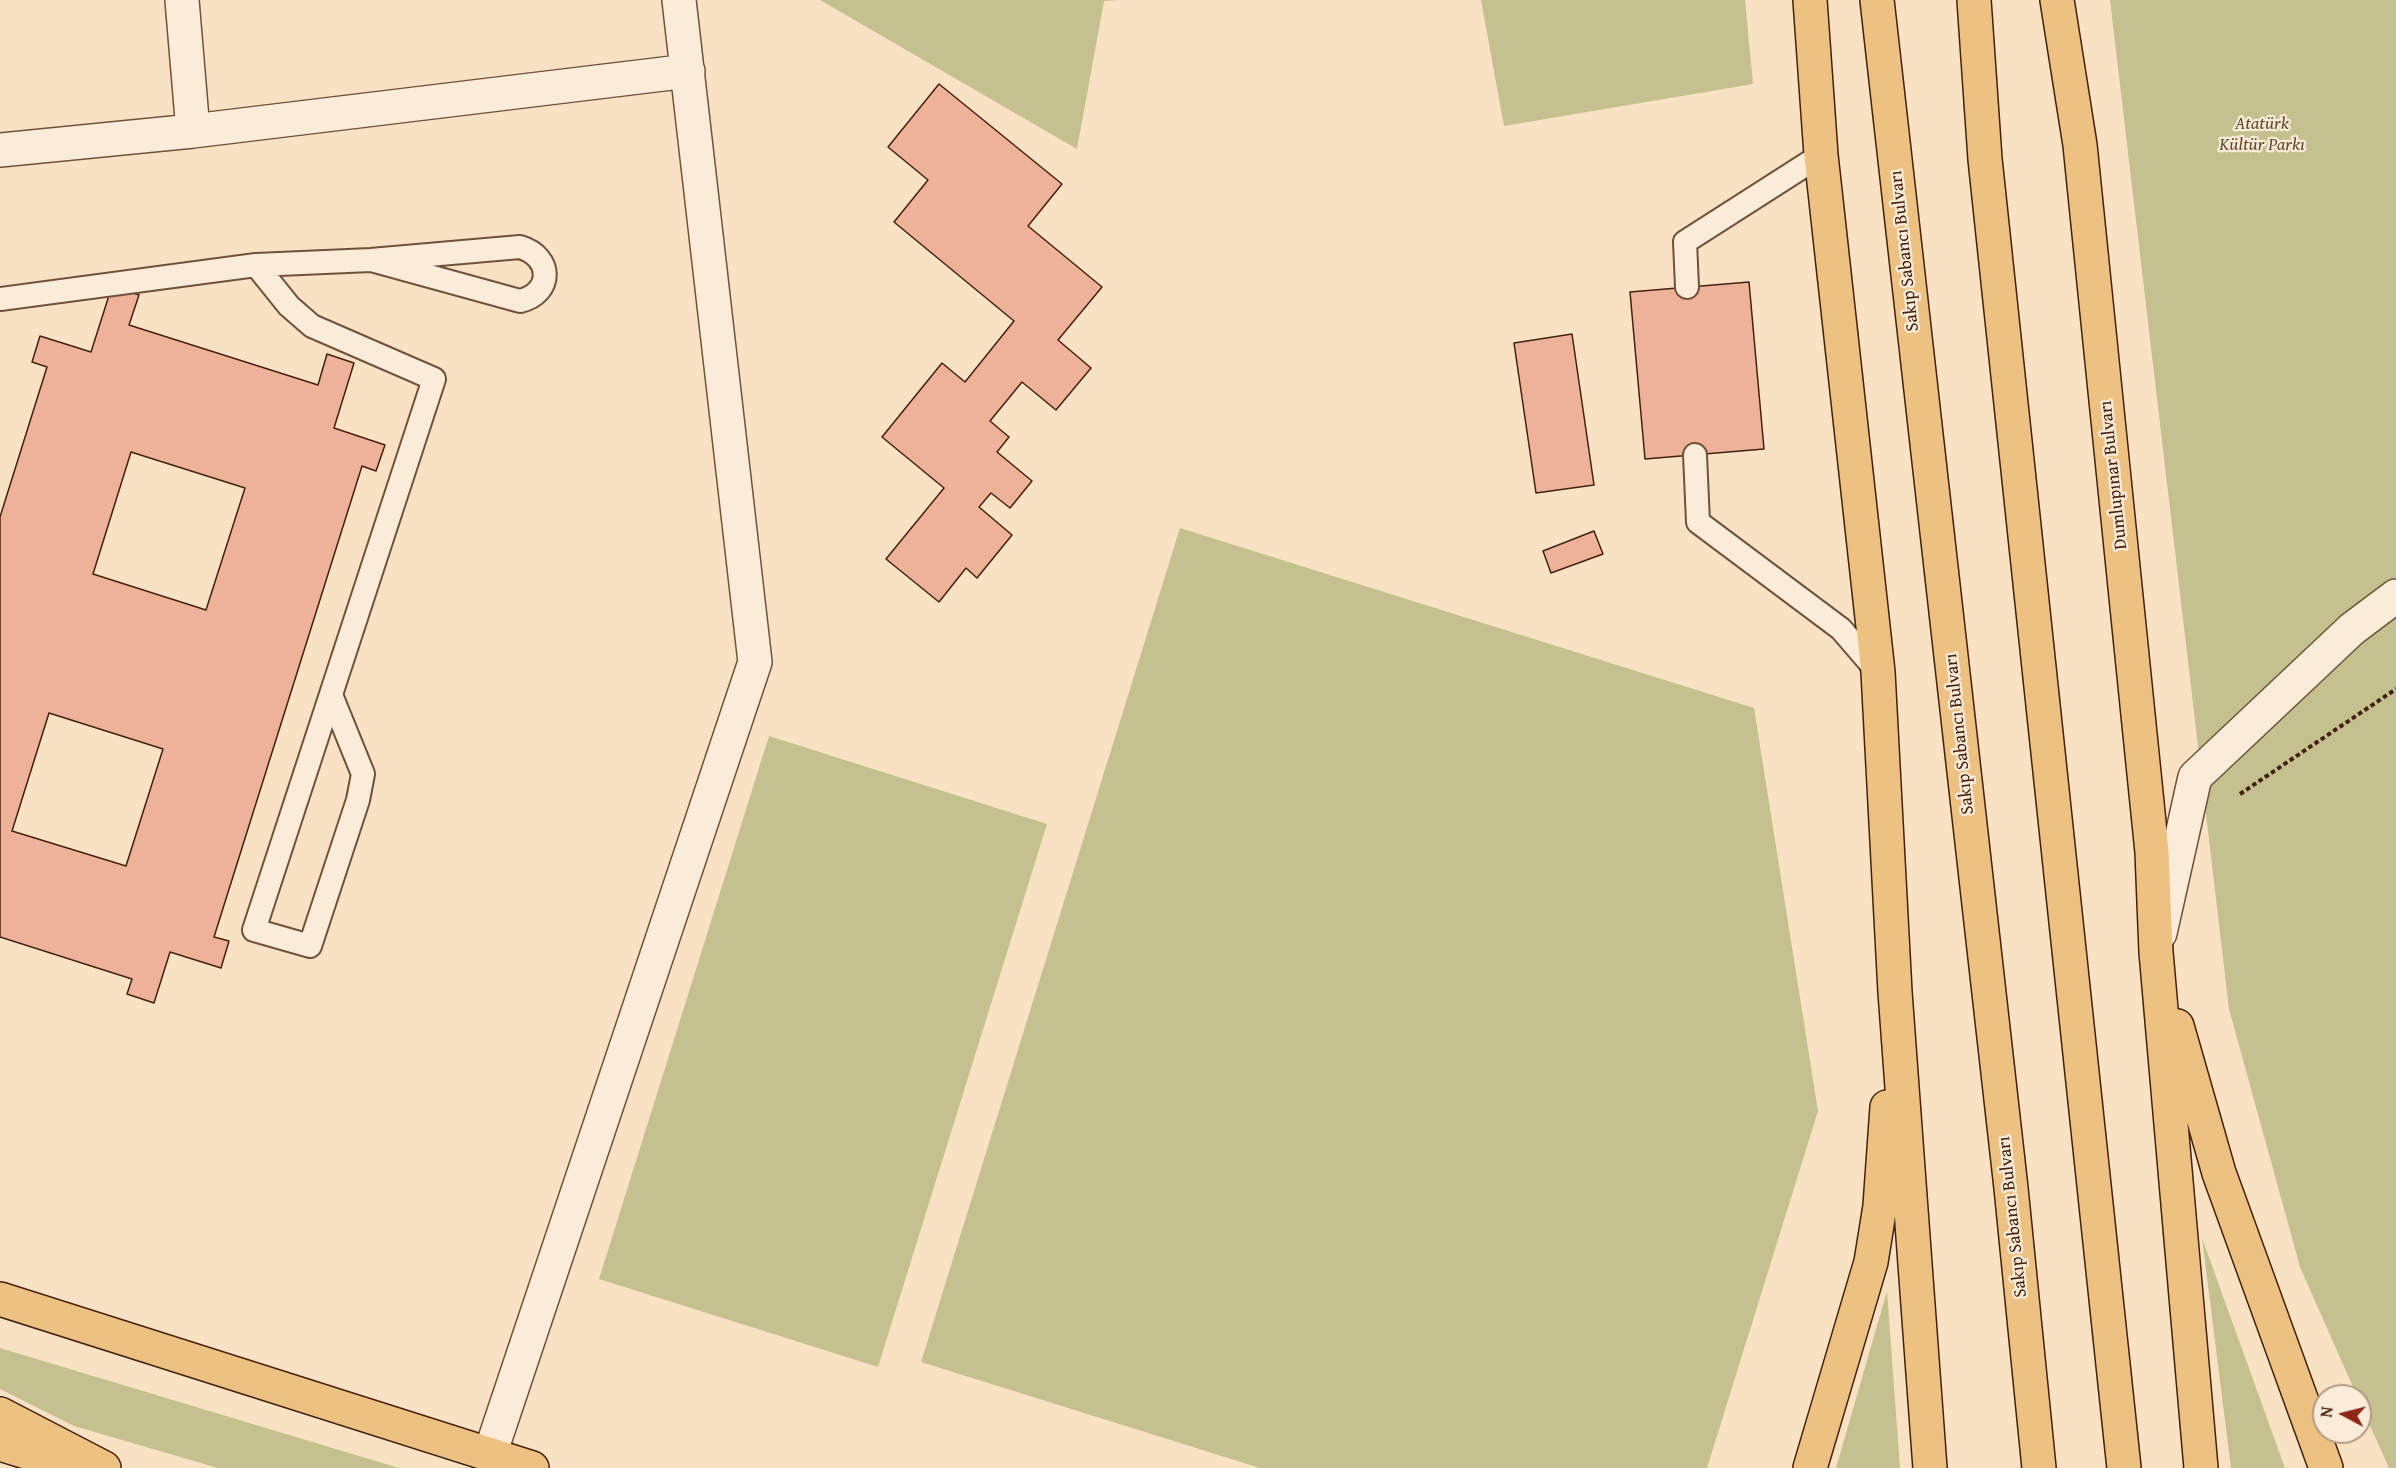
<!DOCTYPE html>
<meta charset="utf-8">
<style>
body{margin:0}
#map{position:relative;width:2396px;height:1468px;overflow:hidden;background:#f8e2c3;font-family:"Gentium Book Plus",serif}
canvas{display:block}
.north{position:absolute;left:2312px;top:1384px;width:60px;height:60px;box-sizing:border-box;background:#faecd8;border:2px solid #b19b87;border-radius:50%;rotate:277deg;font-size:16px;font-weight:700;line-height:24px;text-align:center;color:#43210e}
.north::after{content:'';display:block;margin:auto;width:21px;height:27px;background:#8f2418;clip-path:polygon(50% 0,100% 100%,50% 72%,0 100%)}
</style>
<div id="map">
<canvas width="2396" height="1468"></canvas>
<div class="north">N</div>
</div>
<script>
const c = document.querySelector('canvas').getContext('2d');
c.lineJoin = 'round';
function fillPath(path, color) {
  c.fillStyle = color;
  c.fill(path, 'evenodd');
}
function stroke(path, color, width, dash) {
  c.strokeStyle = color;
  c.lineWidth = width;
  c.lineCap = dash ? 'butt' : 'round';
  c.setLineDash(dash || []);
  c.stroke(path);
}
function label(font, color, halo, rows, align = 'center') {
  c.font = font + ' "Gentium Book Plus",serif';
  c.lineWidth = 4.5;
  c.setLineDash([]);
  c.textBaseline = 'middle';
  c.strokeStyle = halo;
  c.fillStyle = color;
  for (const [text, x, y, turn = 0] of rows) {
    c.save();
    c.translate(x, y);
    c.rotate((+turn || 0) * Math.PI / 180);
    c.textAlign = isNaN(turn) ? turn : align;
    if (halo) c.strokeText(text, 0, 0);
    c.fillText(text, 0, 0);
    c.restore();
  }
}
fillPath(new Path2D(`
 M 820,0 L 1119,0 L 1104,1 L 1077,149 Z
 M 1481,0 L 1745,0 L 1753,84 L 1504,126 Z
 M 2110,0 L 2396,0 L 2396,1468 L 2389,1468 L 2360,1403 L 2360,1396 L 2357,1396 L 2300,1267 L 2229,1009 Z
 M 1180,528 L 1754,708 L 1818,1111 L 1707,1468 L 1260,1468 L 921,1362 Z
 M 769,736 L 1047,824 L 878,1367 L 599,1279 Z
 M 2202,1238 L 2285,1468 L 2231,1468 Z
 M 1887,1291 L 1900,1468 L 1836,1468 Z
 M 0,1348 L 399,1468 L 218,1468 L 74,1426 L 0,1389 Z`), '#c4c18f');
const building = new Path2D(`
 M 939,84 L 1062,184 L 1028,226 L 1102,287 L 1058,340 L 1091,368 L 1056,410 L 1022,382 L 990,421 L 1009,437 L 997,452 L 1032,481 L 1010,508 L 991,493 L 979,507 L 1012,535 L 977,578 L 966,568 L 939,602 L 886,559 L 944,488 L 882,437 L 942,363 L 965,382 L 1014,321 L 894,222 L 928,180 L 888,147 Z
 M 1749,282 L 1764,449 L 1645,459 L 1630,292 Z
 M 112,286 L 139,295 L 129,325 L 318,385 L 327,354 L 354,363 L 334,428 L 385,445 L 376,471 L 362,466 L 214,937 L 229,941 L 221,968 L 170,952 L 154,1003 L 127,994 L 132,979 L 0,937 L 0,517 L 47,367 L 32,362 L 40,336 L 91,352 ZM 131,452 L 245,488 L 206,610 L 93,574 ZM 49,713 L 163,749 L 126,866 L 12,831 Z
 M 1572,334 L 1594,485 L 1536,493 L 1514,343 Z
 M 1594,531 L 1603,554 L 1551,573 L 1543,551 Z`);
fillPath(building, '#eeb299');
stroke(building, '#43210e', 1.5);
const service = new Path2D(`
 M 256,265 L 289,306 L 312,326 L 434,379 L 254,930 L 310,946 L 358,800 L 363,774 L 331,695
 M 1687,287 L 1685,242 L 1821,155
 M 0,299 L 256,265 L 371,260 L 520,247 C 553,257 553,293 520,301 L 371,260
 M 1695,455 L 1698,522 L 1841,629 L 1878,672`);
const minor = new Path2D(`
 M 182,0 L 193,131
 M 0,150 L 193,131 L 688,71
 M 2160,933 L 2195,777 L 2352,629 L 2396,596
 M 490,1454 L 755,662 L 679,0`);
const primary = new Path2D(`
 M 1810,0 L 1821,155 L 1878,672 L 1895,992 L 1930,1468
 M 1877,0 L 2011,1188 L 2039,1468
 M 1974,0 L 1985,159 L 2124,1468
 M 2057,0 L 2080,145 L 2152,852 L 2156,952 L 2201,1468
 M 2177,1026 L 2219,1173 L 2326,1468
 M 0,1299 L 532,1468
 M 0,1414 L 104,1468
 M 0,1444 L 62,1463
 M 1810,1468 L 1871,1262 L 1880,1206 L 1887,1107`);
stroke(service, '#70513b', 26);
stroke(minor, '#70513b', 36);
stroke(primary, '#43210e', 36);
stroke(new Path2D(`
 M 2240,794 L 2396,689`), '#43210e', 4, [4.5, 3]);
stroke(service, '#faecd8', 22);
stroke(minor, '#faecd8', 33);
stroke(primary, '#ecc182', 33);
label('italic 18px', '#63492e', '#faecd8', [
 ["Atatürk",2262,124],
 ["Kültür Parkı",2262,145]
]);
label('18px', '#43210e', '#faecd8', [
 ["Sakıp Sabancı Bulvarı",1905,251,-96],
 ["Dumlupınar Bulvarı",2114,475,-96],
 ["Sakıp Sabancı Bulvarı",1960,734,-96],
 ["Sakıp Sabancı Bulvarı",2013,1217,-96]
]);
</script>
